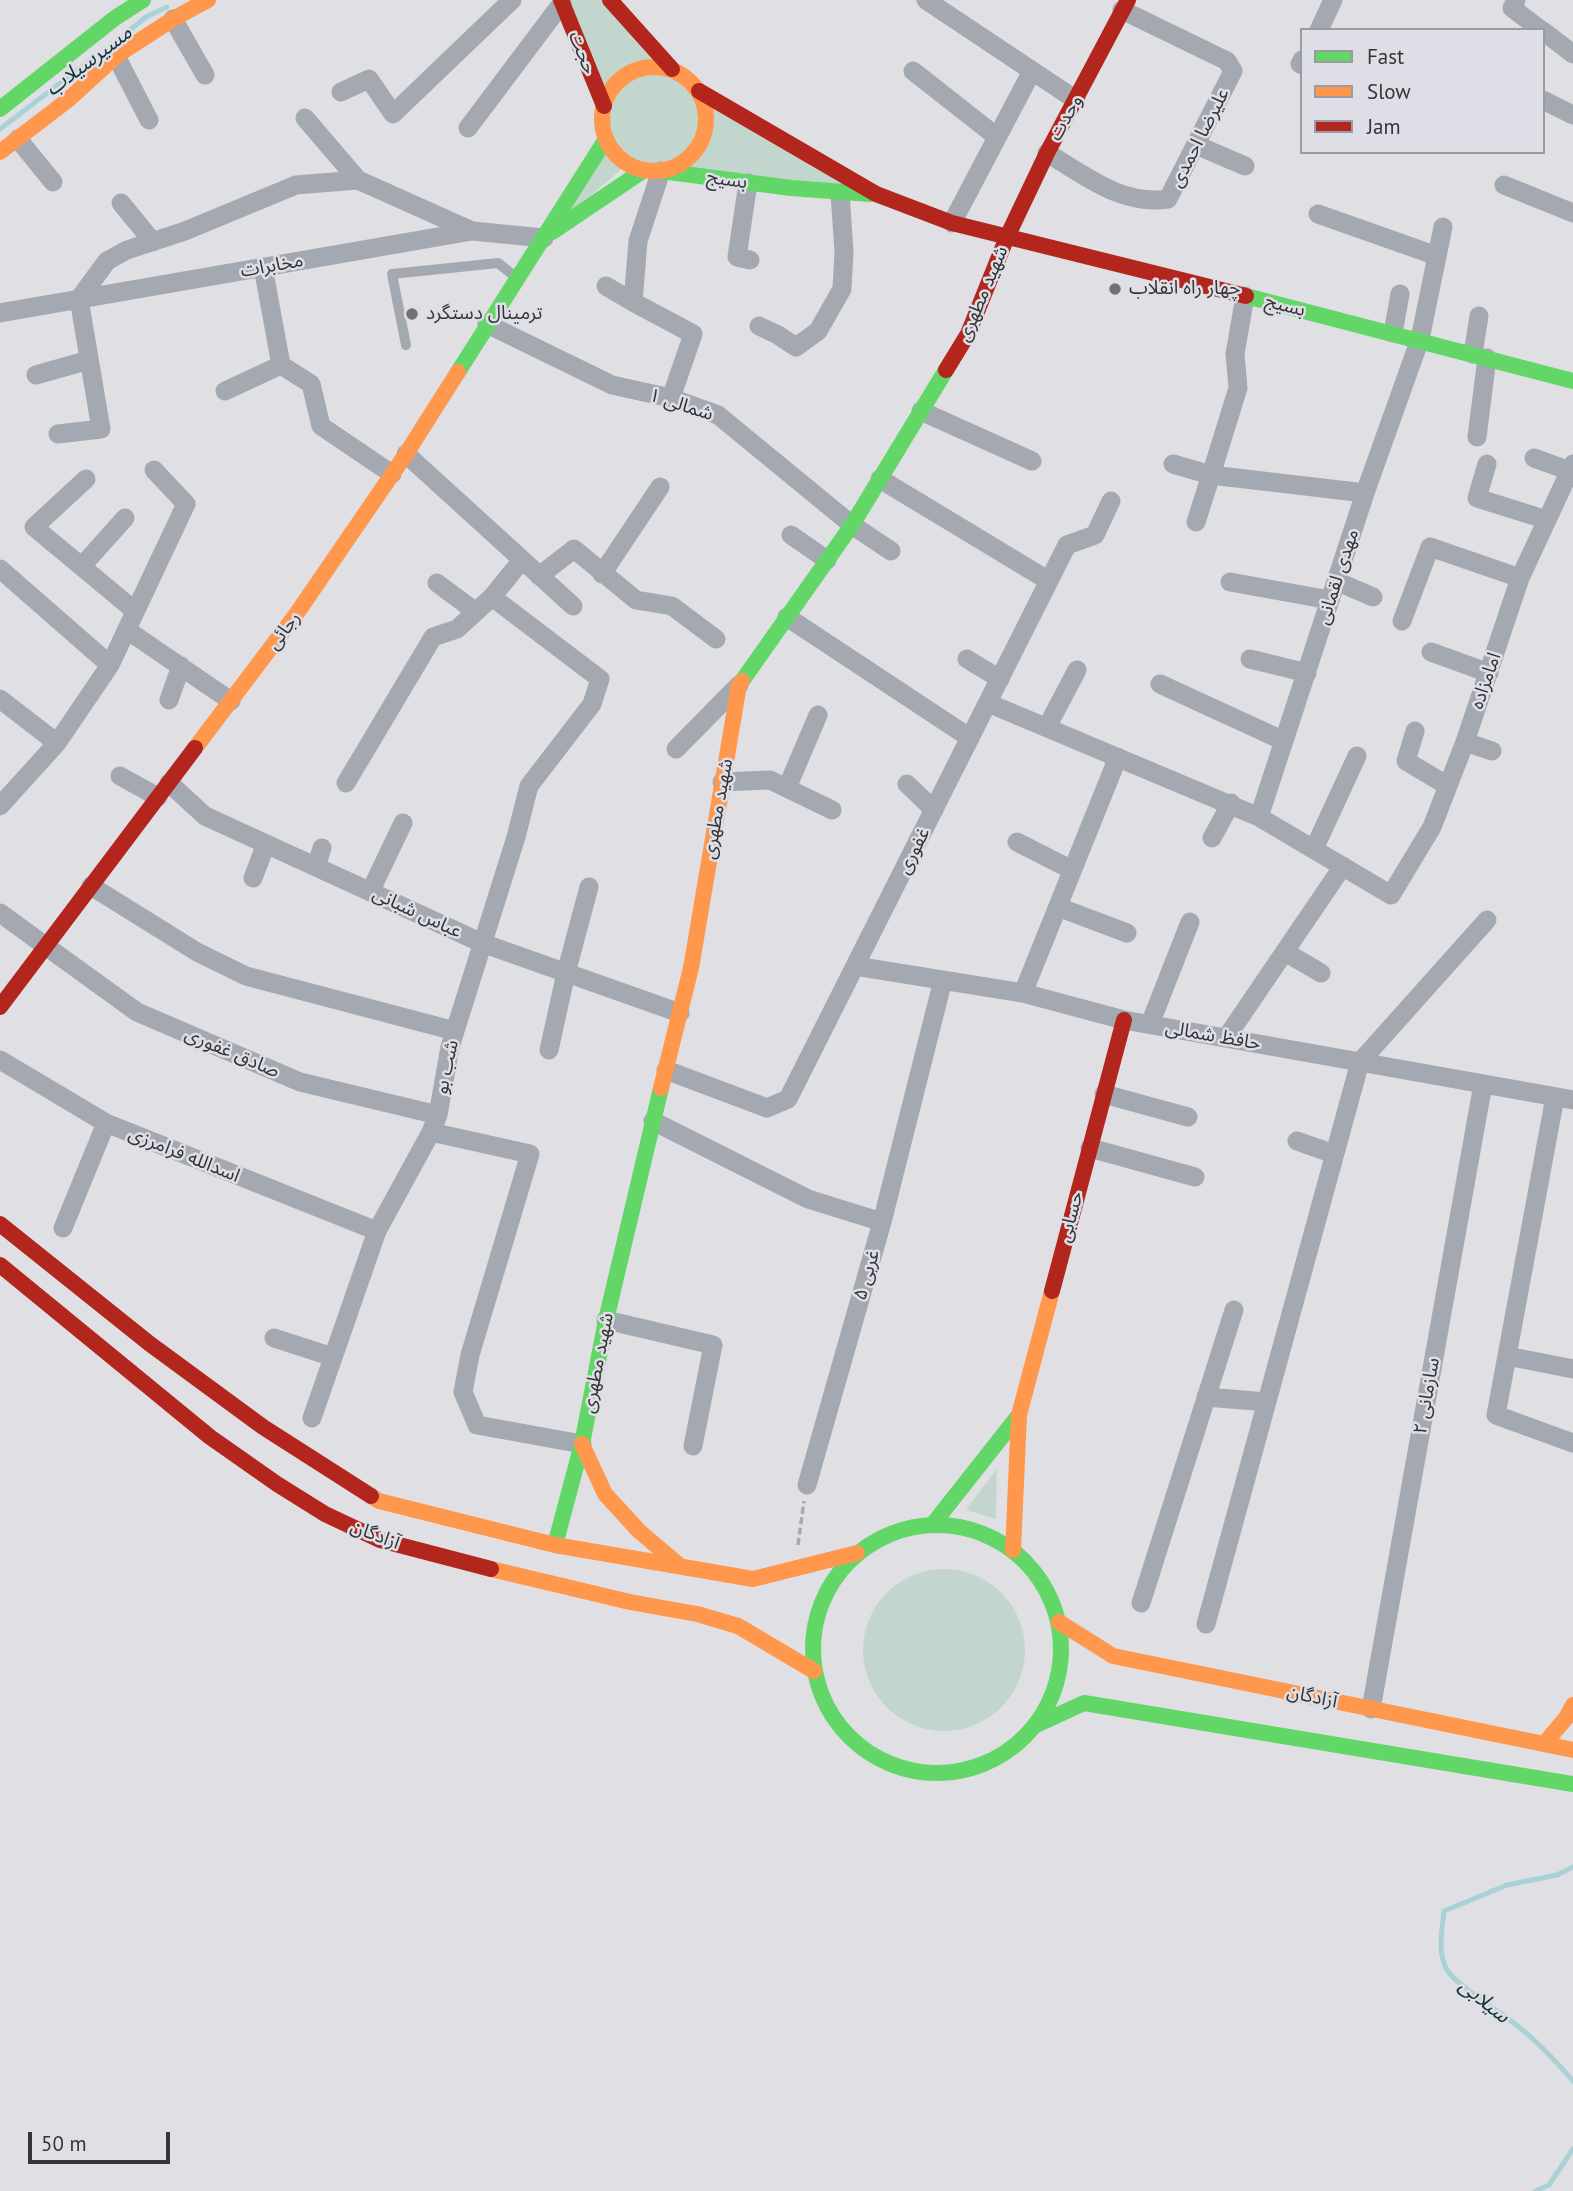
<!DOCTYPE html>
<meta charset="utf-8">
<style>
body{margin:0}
#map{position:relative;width:1573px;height:2191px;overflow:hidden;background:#e0e0e4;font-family:"PT Sans",sans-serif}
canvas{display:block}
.legend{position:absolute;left:1300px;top:28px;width:245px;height:126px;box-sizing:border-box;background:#dedee6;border:2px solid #9a9aa0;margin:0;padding:9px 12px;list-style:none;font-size:21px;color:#353538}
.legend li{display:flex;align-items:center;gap:14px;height:35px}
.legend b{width:35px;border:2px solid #9a9aa0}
.scale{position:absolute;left:28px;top:2132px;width:142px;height:32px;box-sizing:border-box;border:4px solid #353538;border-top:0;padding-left:9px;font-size:21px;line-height:24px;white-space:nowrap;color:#353538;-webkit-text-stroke:5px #dedee6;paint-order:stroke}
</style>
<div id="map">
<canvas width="1573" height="2191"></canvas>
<ul class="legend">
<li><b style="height:9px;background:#63d668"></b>Fast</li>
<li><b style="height:9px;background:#ff974d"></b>Slow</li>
<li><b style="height:9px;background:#b3261e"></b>Jam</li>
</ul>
<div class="scale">50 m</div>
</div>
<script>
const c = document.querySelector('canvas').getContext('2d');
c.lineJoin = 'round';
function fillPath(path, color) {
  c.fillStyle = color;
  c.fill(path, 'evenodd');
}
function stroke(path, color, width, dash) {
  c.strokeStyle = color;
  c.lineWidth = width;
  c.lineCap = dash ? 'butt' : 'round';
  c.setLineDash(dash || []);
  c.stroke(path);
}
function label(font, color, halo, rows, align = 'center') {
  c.font = font + ' "PT Sans","Noto Sans Arabic",sans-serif';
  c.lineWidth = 5;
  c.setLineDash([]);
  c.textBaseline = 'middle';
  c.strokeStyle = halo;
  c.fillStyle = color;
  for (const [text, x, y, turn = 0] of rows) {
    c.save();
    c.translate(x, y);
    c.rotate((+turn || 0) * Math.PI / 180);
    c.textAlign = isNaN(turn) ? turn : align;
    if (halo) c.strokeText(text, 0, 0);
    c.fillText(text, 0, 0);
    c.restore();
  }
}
fillPath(new Path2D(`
 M 567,0 L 603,0 L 658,62 C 632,63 619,70 604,91 Z
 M609 118a45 45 0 1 1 90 0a45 45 0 1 1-90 0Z
 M 711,104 L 852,187 L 682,169 C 707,150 713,135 711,104 Z
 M 606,144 L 613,156 L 625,166 L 553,228 Z
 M 997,1468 L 996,1519 L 966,1510 Z
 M863 1650a81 81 0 1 1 162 0a81 81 0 1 1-162 0Z`), '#c3d6cd');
stroke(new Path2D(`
 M 125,34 L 146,17 L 167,7
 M 0,129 L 92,59
 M 1573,1867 L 1557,1875 L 1507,1885 L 1444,1911 C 1442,1931 1437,1952 1447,1970 C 1455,1984 1500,2012 1515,2024 C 1537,2041 1555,2060 1573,2081
 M 1535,2191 L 1549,2185 L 1573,2149`), '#a9d1d6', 5);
stroke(new Path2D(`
 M 798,1545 L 804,1501`), '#a5a9b0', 3.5, [7, 3.5]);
stroke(new Path2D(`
 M 406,345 L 392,274 L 498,263 L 517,278`), '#a4a9b1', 10);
stroke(new Path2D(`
 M 926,0 L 1076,100
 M 1516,0 L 1512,8 L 1541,30
 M 173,19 L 205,75
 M 1319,30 L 1333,0
 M 1543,31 L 1573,54
 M 116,56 L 149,120
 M 1302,60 L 1300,64 L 1302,65
 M 913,71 L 997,137
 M 341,92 L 369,79 L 393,114 L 512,0
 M 1543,100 L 1573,115
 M 305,118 L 358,180
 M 468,128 L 562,3
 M 18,139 L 53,182
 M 1196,145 L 1245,166
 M 1047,153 C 1086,176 1122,206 1168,199 L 1233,71 L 1227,61 L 1122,10
 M 661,171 L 638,241 L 633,302 L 693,334 L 671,398
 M 748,183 L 737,257 L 750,260
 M 1504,185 L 1573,213
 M 121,203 L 153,242
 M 1318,214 L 1437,256
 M 952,223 L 1032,71
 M 263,267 L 281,365 L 311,384 L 321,426 L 392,474
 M 606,286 L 633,302
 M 1245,296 L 1235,354 L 1238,388 L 1211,475 L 1365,493
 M 0,313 L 472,231 L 544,238
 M 487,324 L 612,385 L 671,398 L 718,415 L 852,525 L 891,551
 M 759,326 L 778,335 L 796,347 L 818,331 L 842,289 L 844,252 L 840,193
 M 1393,333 L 1400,294
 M 1473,354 L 1479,316
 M 36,375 L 89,360
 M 225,391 L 281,365
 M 921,411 L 1032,461
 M 58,434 L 101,429 L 79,299 L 107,261 L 127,250 L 185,231 L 296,185 L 358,180 L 472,231
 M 1477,437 L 1487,358
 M 406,454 L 573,606
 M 1534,458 L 1570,471
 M 1173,464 L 1211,475 L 1196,522
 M 1487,464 L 1477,498 L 1547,520
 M 86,479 L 34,527 L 135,611
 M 880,479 L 1049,581
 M 791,535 L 827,560
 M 82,566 L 125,518
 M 0,569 L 110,665
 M 602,574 L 660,487
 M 539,576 L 574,549 L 636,600 L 672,606 L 716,639
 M 1336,581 L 1373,597
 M 1230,582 L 1330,600
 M 437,583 L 476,612
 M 492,597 L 600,679 L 592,704 L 529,786 L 516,837 L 450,1047 L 438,1115 L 431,1132 L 530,1154 L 470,1355 L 463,1392 L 477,1425 L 582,1444
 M 787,617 L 970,738
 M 1402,621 L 1430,547 L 1520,578
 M 127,630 L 231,701
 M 1431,652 L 1489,673
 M 967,659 L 1000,679
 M 1250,659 L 1307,673
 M 1160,684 L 1284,741
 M 0,699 L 57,743
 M 169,700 L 181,666
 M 988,703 L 1259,817 L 1391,895 L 1432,827 L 1465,742 L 1520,578 L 1573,464
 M 1047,727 L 1077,670
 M 1415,731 L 1406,761 L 1448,786
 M 1465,742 L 1492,751
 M 676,749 L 739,685
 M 120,776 L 158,797
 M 722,782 L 770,780 L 832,810
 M 169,783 L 205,816 L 482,943 L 680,1013
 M 346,783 L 433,637 L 457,629 L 492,597 L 522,560
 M 907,784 L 934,810
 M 787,788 L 818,715
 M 0,806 L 57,743 L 110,665 L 186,504 L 154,470
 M 1259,817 L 1365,493 L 1420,339 L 1443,227
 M 1212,838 L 1231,803
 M 1017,842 L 1072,870
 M 1314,849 L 1357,756
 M 316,867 L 322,848
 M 253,878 L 266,844
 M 91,886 L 197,952 L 246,976 L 455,1031
 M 370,892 L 403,823
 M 1058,907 L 1127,933
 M 0,913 L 137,1012 L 300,1082 L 438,1115
 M 1285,952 L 1321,973
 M 855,966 L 1023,993 L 1124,1020 L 1573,1100
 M 1023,993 L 1118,757
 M 1150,1024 L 1190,922
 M 1226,1038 L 1343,866
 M 549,1050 L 566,973 L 589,887
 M 0,1060 L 106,1123 L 377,1231
 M 666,1070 L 767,1108 L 788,1099 L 1067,545 L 1095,535 L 1111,501
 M 1104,1094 L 1188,1117
 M 1555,1097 L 1496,1415 L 1573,1443
 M 653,1121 L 808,1199 L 882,1222
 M 1297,1141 L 1334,1154
 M 1090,1148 L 1195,1177
 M 63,1228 L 106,1123
 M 606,1320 L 713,1345 L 693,1446
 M 274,1338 L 333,1357
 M 1507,1356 L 1573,1369
 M 1206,1397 L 1267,1402
 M 312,1418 L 377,1231 L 431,1132
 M 807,1485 L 882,1222 L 943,980
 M 1141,1603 L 1234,1310
 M 1206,1624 L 1360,1062 L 1487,920
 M 1371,1709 L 1483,1084`), '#a4a9b1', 19);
stroke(new Path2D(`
 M 0,109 L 115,18 L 143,0
 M 661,171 L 791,188 L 870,194
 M 552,232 L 644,170
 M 1246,296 L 1573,381
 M 458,372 L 606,139
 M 742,681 L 852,525 L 946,370
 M 933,1524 L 1019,1415
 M813 1649a124 124 0 1 1 248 0a124 124 0 1 1-248 0Z
 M 555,1545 L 582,1444 L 606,1320 L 661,1088
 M 1034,1726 L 1084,1703 L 1573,1784`), '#63d668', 16);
stroke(new Path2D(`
 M602 119a52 52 0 1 1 104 0a52 52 0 1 1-104 0Z
 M 0,152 L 68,100 L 116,56 L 173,19 L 208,0
 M 195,748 L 297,613 L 406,454 L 458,372
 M 661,1088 L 691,968 L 739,685 L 742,681
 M 582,1444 L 605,1494 L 639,1531 L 679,1565
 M 371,1496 L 379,1501 L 555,1545 L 753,1579 L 857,1553
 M 1013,1550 L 1019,1415 L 1052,1291
 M 491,1569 L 630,1602 L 697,1614 L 738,1626 L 814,1671
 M 1059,1622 L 1113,1656 L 1573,1750
 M 1544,1744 L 1566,1718 L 1573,1705`), '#ff974d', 16);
stroke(new Path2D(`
 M 561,0 L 604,106
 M 610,0 L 672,69
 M 699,91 L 876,194 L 952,223 L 1246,296
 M 946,370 L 968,334 L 1007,237 L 1047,153 L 1128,0
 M 0,1007 L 195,748
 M 0,1224 L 150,1344 L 263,1427 L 371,1496
 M 0,1265 L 210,1437 L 277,1484 L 325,1514 L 380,1540 L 491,1569
 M 1052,1291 L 1124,1020`), '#b3261e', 16);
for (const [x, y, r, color] of [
 [1115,289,7,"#717174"],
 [412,314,7,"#717174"]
]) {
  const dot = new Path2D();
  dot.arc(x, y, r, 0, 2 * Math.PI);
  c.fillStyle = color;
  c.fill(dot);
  stroke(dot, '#dedee6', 2.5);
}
label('19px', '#353538', '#dedee6', [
 ["حجت",582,53,68],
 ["وحدت",1066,118,-61],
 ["علیرضا احمدی",1200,138,-63],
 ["بسیج",727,180,8],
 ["مخابرات",272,266,-10],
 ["شهید مطهری",983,294,-67],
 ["بسیج",1285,306,14],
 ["۱ شمالی",681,405,18],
 ["مهدی لقمانی",1338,577,-72],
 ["رجائی",284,631,-53],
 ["امامزاده",1486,681,-71],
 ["شهید مطهری",718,809,-80],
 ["غفوری",914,851,-63],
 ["عباس شبانی",417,913,25],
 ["حافظ شمالی",1213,1036,10],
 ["صادق غفوری",232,1053,23],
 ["شب بو",447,1067,-78],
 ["اسدالله فرامرزی",184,1155,22],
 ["حسابی",1071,1217,-75],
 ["۵ غربی",867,1275,-74],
 ["شهید مطهری",598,1363,-79],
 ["سازمانی ۲",1427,1396,-80],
 ["آزادگان",375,1535,21],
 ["آزادگان",1312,1697,12]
]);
label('19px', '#353538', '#dedee6', [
 ["چهار راه انقلاب",1129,289],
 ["ترمینال دستگرد",426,314]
], 'left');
label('italic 21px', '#163436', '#dedee6', [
 ["مسیرسیلاب",89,61,-37],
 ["سیلابی",1484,2001,39]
]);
</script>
